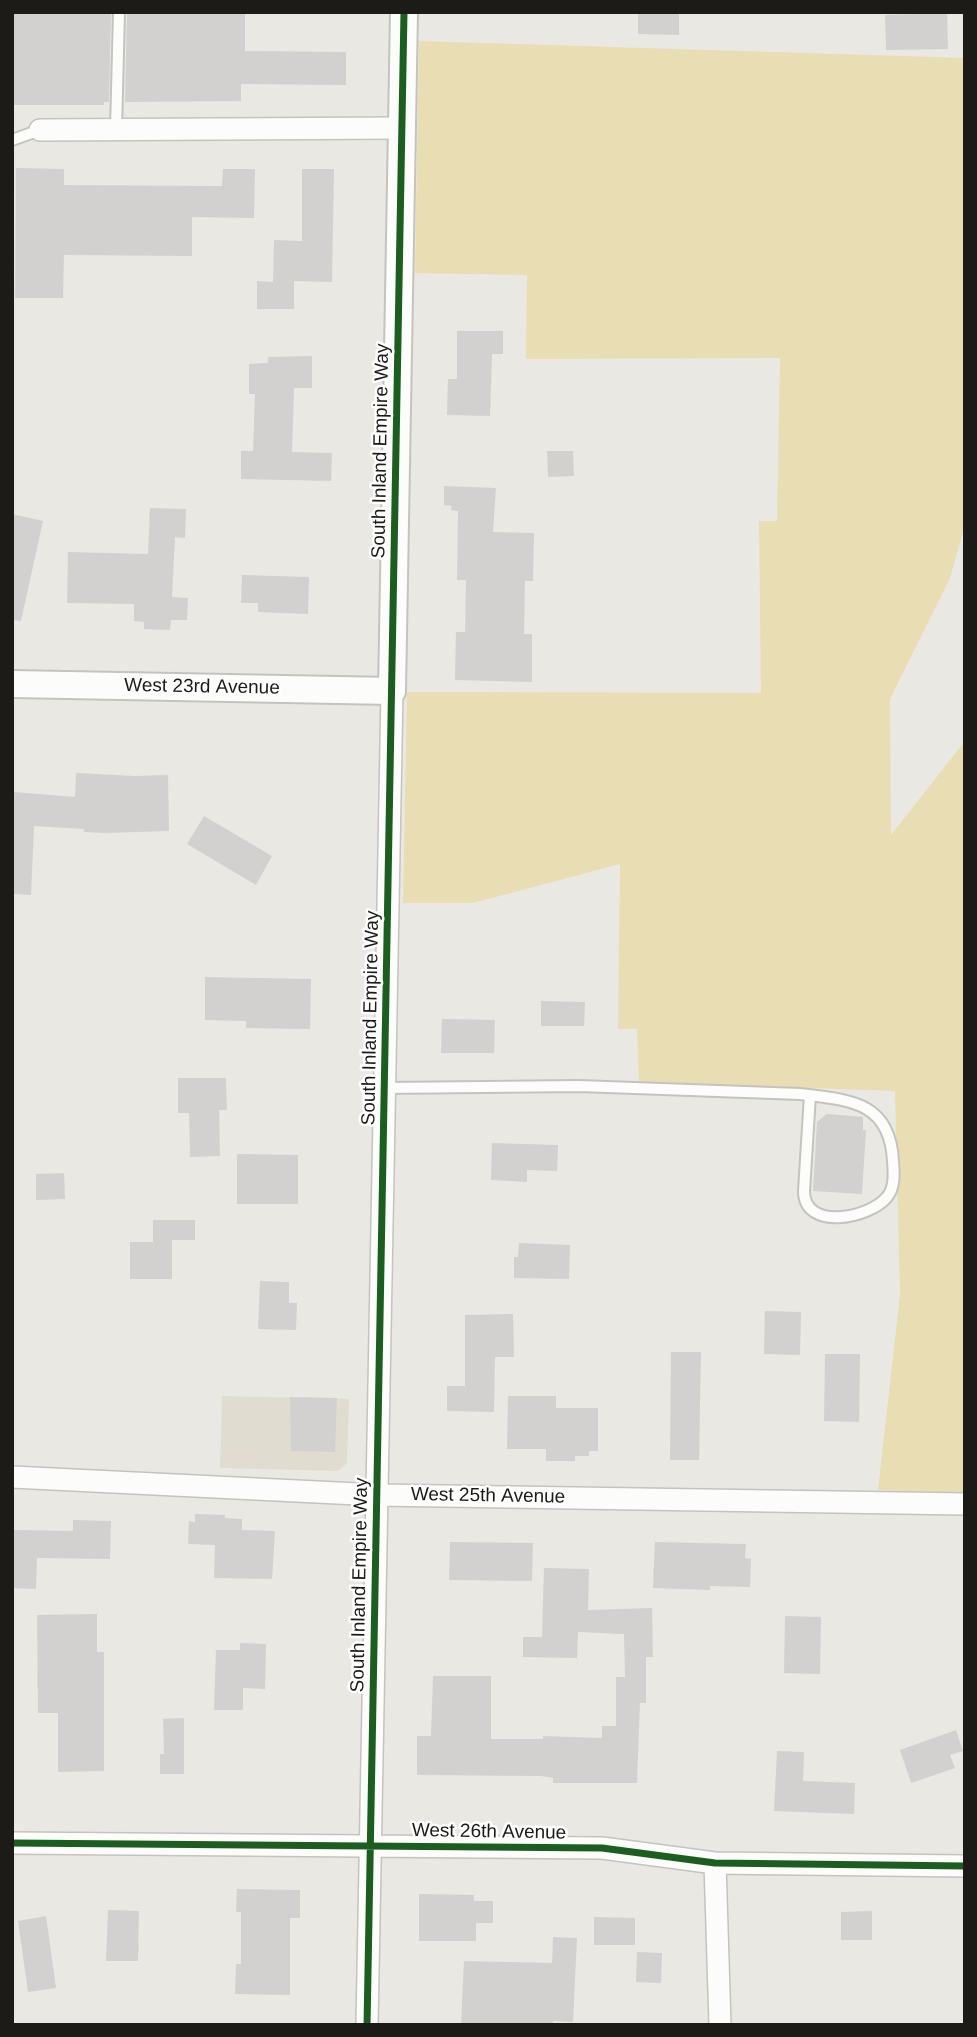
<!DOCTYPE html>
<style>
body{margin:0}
#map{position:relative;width:977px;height:2037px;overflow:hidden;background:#eae8e2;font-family:Helvetica,sans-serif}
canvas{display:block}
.frame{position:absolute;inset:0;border:14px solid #1c1b17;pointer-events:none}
</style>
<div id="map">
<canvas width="977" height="2037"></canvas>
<div class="frame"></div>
</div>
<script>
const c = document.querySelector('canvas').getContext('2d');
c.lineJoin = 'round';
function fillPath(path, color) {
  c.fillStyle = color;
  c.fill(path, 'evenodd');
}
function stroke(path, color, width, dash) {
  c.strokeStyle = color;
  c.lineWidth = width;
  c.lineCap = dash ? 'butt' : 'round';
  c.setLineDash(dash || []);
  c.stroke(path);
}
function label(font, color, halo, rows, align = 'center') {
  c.font = font + ' Helvetica,sans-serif';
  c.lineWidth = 5;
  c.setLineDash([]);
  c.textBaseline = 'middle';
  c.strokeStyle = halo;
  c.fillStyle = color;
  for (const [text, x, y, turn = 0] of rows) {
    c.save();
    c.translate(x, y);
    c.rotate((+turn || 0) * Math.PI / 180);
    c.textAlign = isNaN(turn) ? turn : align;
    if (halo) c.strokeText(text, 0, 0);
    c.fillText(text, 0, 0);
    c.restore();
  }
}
fillPath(new Path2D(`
 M 222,1396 L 349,1399 L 347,1463 L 338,1471 L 220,1468 Z`), '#e0ddd0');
fillPath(new Path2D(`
 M 419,41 L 965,58 L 965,525 L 950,578 L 890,699 L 891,835 L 965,741 L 965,1493 L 878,1490 L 900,1295 L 895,1091 L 639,1082 L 637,1029 L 618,1029 L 620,864 L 473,903 L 403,903 L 407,692 L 761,693 L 759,521 L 777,521 L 780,358 L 526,359 L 527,275 L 415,273 Z`), '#e9ddb4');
fillPath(new Path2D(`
 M 12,12 L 111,12 L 109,102 L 104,102 L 104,105 L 12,105 Z
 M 127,12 L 245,12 L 245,51 L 346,52 L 346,85 L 241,84 L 241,101 L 125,102 Z
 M 638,12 L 679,12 L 679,35 L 638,34 Z
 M 947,13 L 948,49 L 886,50 L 885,15 Z
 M 16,168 L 64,169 L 64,185 L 222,186 L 223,169 L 255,169 L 254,218 L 192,217 L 192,256 L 64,255 L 63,298 L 15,298 Z
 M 302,169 L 334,169 L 332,282 L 294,281 L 294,309 L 257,309 L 257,281 L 273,282 L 274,240 L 302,241 Z
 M 457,331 L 503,331 L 503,354 L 492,354 L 490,416 L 447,415 L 448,379 L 457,379 Z
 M 312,356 L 312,388 L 294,388 L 292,452 L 332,453 L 331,481 L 241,479 L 241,451 L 253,451 L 255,394 L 249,394 L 249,364 L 268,363 L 268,357 Z
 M 547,451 L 573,451 L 574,476 L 548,477 Z
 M 444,486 L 496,488 L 493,532 L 534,533 L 533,581 L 525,581 L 524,634 L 532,634 L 532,682 L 455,680 L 456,632 L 465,632 L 466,580 L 457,580 L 458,511 L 451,510 L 452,506 L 444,505 Z
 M 150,508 L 186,509 L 185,538 L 175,537 L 172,597 L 188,598 L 187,620 L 171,620 L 170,630 L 144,629 L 144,622 L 134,621 L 134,604 L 67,603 L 68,552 L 148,554 Z
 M 12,514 L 43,521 L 21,621 L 12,620 Z
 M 242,575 L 309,577 L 308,614 L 258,612 L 258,603 L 241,603 Z
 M 76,773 L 135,776 L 168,775 L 169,831 L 104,833 L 84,832 L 84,829 L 34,826 L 31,895 L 14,894 L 14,792 L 75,797 Z
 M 204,816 L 272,856 L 256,885 L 187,844 Z
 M 205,977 L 311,979 L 310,1029 L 246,1028 L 246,1021 L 205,1020 Z
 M 541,1001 L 585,1002 L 584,1026 L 541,1026 Z
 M 442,1019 L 495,1020 L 494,1053 L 441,1053 Z
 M 178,1078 L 226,1078 L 227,1110 L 219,1110 L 220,1156 L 190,1157 L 189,1113 L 178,1113 Z
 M 827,1114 L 863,1117 L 863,1130 L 866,1130 L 862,1194 L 813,1191 L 817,1122 Z
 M 492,1143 L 558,1145 L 557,1171 L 527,1170 L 527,1182 L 491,1180 Z
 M 237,1154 L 298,1155 L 298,1204 L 237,1204 Z
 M 64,1173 L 65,1199 L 36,1200 L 36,1174 Z
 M 153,1220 L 195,1220 L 195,1240 L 172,1240 L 172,1279 L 130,1279 L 130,1242 L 153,1242 Z
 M 519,1243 L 570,1245 L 569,1279 L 514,1278 L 514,1257 L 518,1257 Z
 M 260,1281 L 289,1282 L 289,1303 L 297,1303 L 296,1330 L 258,1329 Z
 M 765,1311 L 801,1312 L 800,1355 L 764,1354 Z
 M 513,1314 L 514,1357 L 495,1357 L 494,1412 L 447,1411 L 447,1386 L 465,1386 L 465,1315 Z
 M 671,1352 L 701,1352 L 699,1460 L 670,1460 Z
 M 825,1354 L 860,1354 L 859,1422 L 824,1421 Z
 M 508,1396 L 556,1396 L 556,1408 L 598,1408 L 598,1451 L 589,1451 L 589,1456 L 575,1456 L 575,1461 L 546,1461 L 546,1449 L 507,1449 Z
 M 290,1397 L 337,1398 L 335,1452 L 291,1451 Z
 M 195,1514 L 225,1515 L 225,1518 L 242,1519 L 242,1530 L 275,1531 L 272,1579 L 214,1578 L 215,1545 L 188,1544 L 189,1521 L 195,1522 Z
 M 73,1520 L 111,1521 L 110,1559 L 37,1558 L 36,1589 L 12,1588 L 12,1530 L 73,1531 Z
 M 450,1542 L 533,1543 L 532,1581 L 449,1580 Z
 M 655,1542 L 746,1544 L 745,1558 L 751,1559 L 750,1587 L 710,1586 L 710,1590 L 653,1588 Z
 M 544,1568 L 589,1569 L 588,1610 L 652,1608 L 653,1657 L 646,1657 L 646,1703 L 640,1703 L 637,1783 L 553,1783 L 553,1778 L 541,1776 L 417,1775 L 417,1736 L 431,1736 L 433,1676 L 491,1676 L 491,1739 L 543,1739 L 543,1736 L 602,1738 L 602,1726 L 616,1726 L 616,1677 L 625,1677 L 624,1634 L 578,1632 L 577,1658 L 523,1657 L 523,1637 L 542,1637 Z
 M 97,1614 L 97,1652 L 104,1652 L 104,1771 L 58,1772 L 58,1713 L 38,1713 L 37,1615 Z
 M 785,1616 L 821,1617 L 820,1674 L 784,1673 Z
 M 240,1643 L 266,1644 L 265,1689 L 243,1688 L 243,1710 L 214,1710 L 216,1650 L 240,1650 Z
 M 184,1718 L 184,1774 L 160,1774 L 160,1754 L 164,1754 L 163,1719 Z
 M 956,1730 L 963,1751 L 950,1755 L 955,1768 L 911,1783 L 900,1750 Z
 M 777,1751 L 804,1752 L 803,1781 L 855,1783 L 854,1814 L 774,1811 Z
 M 237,1889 L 300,1890 L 300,1918 L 290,1918 L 290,1995 L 235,1994 L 236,1964 L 241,1964 L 241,1912 L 236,1912 Z
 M 419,1894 L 474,1895 L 474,1901 L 493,1901 L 493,1923 L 476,1923 L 476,1941 L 419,1941 Z
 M 108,1910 L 139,1911 L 138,1961 L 106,1961 Z
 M 872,1911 L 872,1940 L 841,1940 L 841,1912 Z
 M 46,1916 L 56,1988 L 28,1992 L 18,1921 Z
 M 594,1917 L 635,1918 L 635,1945 L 594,1945 Z
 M 553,1937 L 577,1938 L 573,2022 L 553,2021 L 553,2025 L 461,2025 L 464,1961 L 552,1963 Z
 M 637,1952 L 662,1953 L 661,1983 L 636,1982 Z`), '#d3d0d0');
const service = new Path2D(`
 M 116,130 L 119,12
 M 12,140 L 40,130
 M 385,1088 L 579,1086 L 800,1094 C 849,1100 890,1101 893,1161 C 894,1173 895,1188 887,1197 C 869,1219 804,1231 804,1191 L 810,1095`);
const minor = new Path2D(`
 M 40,130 L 402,128
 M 12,1477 L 378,1495 L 965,1504
 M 12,1843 L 602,1848 L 715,1863 L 965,1866
 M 715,1863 L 720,2025
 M 367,2025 L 392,691`);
const tertiary = new Path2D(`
 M 12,684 L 392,691 L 404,12`);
stroke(service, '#c4c3be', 14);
stroke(minor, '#c4c3be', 24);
stroke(tertiary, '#c4c3be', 30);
stroke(service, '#fcfcfb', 10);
stroke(minor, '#fcfcfb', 21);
stroke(tertiary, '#fcfcfb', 26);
stroke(new Path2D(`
 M 12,1843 L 602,1848 L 715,1863 L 965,1866
 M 367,2025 L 404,12`), '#1b5e20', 7);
label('19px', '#1c1b17', '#fff', [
 ["South Inland Empire Way",381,451,-89],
 ["West 23rd Avenue",202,687,1],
 ["South Inland Empire Way",371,1018,-89],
 ["West 25th Avenue",488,1496,1],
 ["South Inland Empire Way",360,1585,-89],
 ["West 26th Avenue",489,1832,1]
]);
</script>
